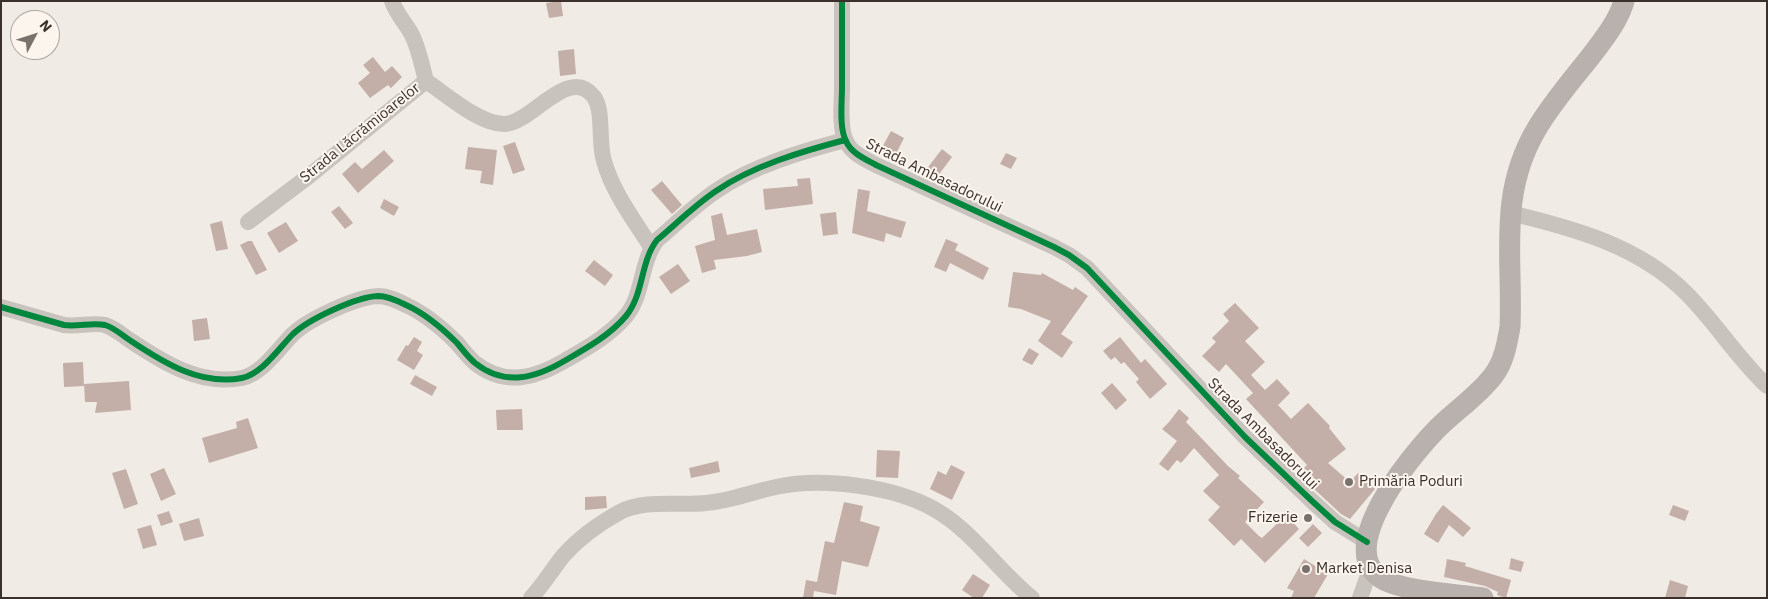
<!DOCTYPE html>
<meta charset="utf-8">
<style>
body{margin:0}
#map{position:relative;width:1768px;height:599px;overflow:hidden;background:#f0ebe5;font-family:"IBM Plex Sans",sans-serif}
canvas{display:block}
.frame{position:absolute;inset:0;border:2px solid #3b302b;pointer-events:none}
.north{position:absolute;left:10px;top:10px;width:50px;height:50px;box-sizing:border-box;background:#fbf5ee;border:1px solid #aea6a0;border-radius:50%;rotate:50deg;font-size:14px;font-weight:700;line-height:20px;text-align:center;color:#3b302b}
.north::after{content:'';display:block;margin:auto;width:18px;height:22px;background:#7a716c;clip-path:polygon(50% 0,100% 100%,50% 72%,0 100%)}
</style>
<div id="map">
<canvas width="1768" height="599"></canvas>
<div class="frame"></div>
<div class="north">N</div>
</div>
<script>
const c = document.querySelector('canvas').getContext('2d');
c.lineJoin = 'round';
function fillPath(path, color) {
  c.fillStyle = color;
  c.fill(path, 'evenodd');
}
function stroke(path, color, width, dash) {
  c.strokeStyle = color;
  c.lineWidth = width;
  c.lineCap = dash ? 'butt' : 'round';
  c.setLineDash(dash || []);
  c.stroke(path);
}
function label(font, color, halo, rows, align = 'center') {
  c.font = font + ' "IBM Plex Sans",sans-serif';
  c.lineWidth = 4;
  c.setLineDash([]);
  c.textBaseline = 'middle';
  c.strokeStyle = halo;
  c.fillStyle = color;
  for (const [text, x, y, turn = 0] of rows) {
    c.save();
    c.translate(x, y);
    c.rotate((+turn || 0) * Math.PI / 180);
    c.textAlign = isNaN(turn) ? turn : align;
    if (halo) c.strokeText(text, 0, 0);
    c.fillText(text, 0, 0);
    c.restore();
  }
}
fillPath(new Path2D(`
 M 561,1 L 563,16 L 549,18 L 546,3 Z
 M 574,49 L 576,74 L 560,76 L 558,51 Z
 M 373,57 L 385,72 L 392,66 L 402,77 L 391,88 L 388,85 L 370,98 L 358,83 L 370,73 L 363,65 Z
 M 891,131 L 904,138 L 893,160 L 879,153 Z
 M 515,142 L 525,170 L 513,174 L 503,146 Z
 M 468,147 L 497,150 L 493,185 L 480,183 L 482,171 L 465,169 Z
 M 942,149 L 952,157 L 934,181 L 922,175 Z
 M 384,150 L 394,161 L 358,193 L 342,174 L 355,162 L 362,169 Z
 M 1006,153 L 1017,158 L 1011,169 L 1000,164 Z
 M 810,178 L 813,204 L 765,210 L 763,189 L 798,186 L 797,179 Z
 M 662,181 L 682,205 L 672,214 L 651,190 Z
 M 858,189 L 870,191 L 867,211 L 906,222 L 901,238 L 886,233 L 884,242 L 852,233 Z
 M 384,199 L 399,207 L 394,216 L 380,208 Z
 M 339,206 L 353,223 L 345,229 L 331,212 Z
 M 836,212 L 838,234 L 823,236 L 820,214 Z
 M 722,213 L 727,235 L 757,229 L 762,252 L 747,256 L 714,260 L 716,269 L 702,273 L 695,246 L 715,240 L 711,216 Z
 M 222,221 L 228,249 L 216,251 L 210,224 Z
 M 286,222 L 298,241 L 279,253 L 267,233 Z
 M 946,239 L 958,244 L 955,250 L 989,268 L 983,280 L 950,263 L 946,272 L 934,267 Z
 M 248,241 L 252,241 L 267,270 L 256,275 L 240,245 Z
 M 594,260 L 613,275 L 605,286 L 585,271 Z
 M 678,264 L 690,281 L 671,294 L 659,277 Z
 M 1013,272 L 1041,275 L 1042,273 L 1073,290 L 1075,287 L 1088,296 L 1061,334 L 1073,342 L 1062,358 L 1038,341 L 1051,321 L 1021,309 L 1008,307 Z
 M 1235,303 L 1259,328 L 1245,341 L 1265,362 L 1251,375 L 1265,390 L 1277,379 L 1290,393 L 1278,405 L 1291,419 L 1308,403 L 1330,426 L 1329,428 L 1346,449 L 1328,463 L 1350,482 L 1358,473 L 1375,489 L 1350,519 L 1341,514 L 1298,474 L 1307,465 L 1246,399 L 1253,393 L 1226,364 L 1219,372 L 1202,356 L 1216,342 L 1212,338 L 1229,321 L 1223,314 Z
 M 207,318 L 210,339 L 194,341 L 192,320 Z
 M 414,337 L 422,342 L 417,351 L 423,355 L 414,370 L 397,360 L 406,345 L 408,346 Z
 M 1120,337 L 1141,363 L 1145,359 L 1167,384 L 1150,399 L 1136,382 L 1139,379 L 1124,362 L 1121,364 L 1115,357 L 1111,360 L 1103,351 Z
 M 1029,348 L 1039,354 L 1032,365 L 1022,360 Z
 M 83,362 L 84,386 L 64,387 L 63,363 Z
 M 415,375 L 437,387 L 432,396 L 410,384 Z
 M 129,381 L 131,410 L 95,413 L 97,402 L 85,402 L 84,384 Z
 M 1112,383 L 1127,400 L 1116,410 L 1101,393 Z
 M 522,409 L 523,430 L 497,430 L 496,410 Z
 M 1179,409 L 1189,418 L 1186,422 L 1228,466 L 1240,476 L 1238,478 L 1264,502 L 1245,522 L 1259,536 L 1262,538 L 1286,515 L 1299,529 L 1265,563 L 1241,539 L 1234,546 L 1208,520 L 1220,507 L 1203,491 L 1219,475 L 1194,448 L 1181,463 L 1177,460 L 1168,471 L 1159,464 L 1177,441 L 1162,429 L 1169,422 Z
 M 248,418 L 258,448 L 209,463 L 202,438 L 237,428 L 236,422 Z
 M 877,450 L 900,451 L 898,478 L 876,477 Z
 M 718,461 L 720,472 L 691,478 L 689,468 Z
 M 951,465 L 965,472 L 952,500 L 930,489 L 938,471 L 946,475 Z
 M 164,468 L 176,494 L 161,501 L 150,474 Z
 M 126,469 L 138,504 L 124,509 L 112,473 Z
 M 606,496 L 607,508 L 585,510 L 585,497 Z
 M 844,502 L 863,506 L 860,521 L 880,527 L 868,567 L 842,561 L 836,595 L 814,591 L 813,598 L 803,598 L 806,580 L 817,582 L 825,541 L 834,543 Z
 M 1443,505 L 1471,528 L 1463,537 L 1449,525 L 1438,543 L 1424,534 L 1436,514 Z
 M 1673,505 L 1689,511 L 1685,521 L 1669,515 Z
 M 169,511 L 173,522 L 161,526 L 157,515 Z
 M 199,518 L 204,536 L 184,541 L 179,524 Z
 M 1313,524 L 1322,533 L 1308,547 L 1299,538 Z
 M 151,525 L 157,545 L 143,549 L 137,529 Z
 M 1511,558 L 1524,562 L 1521,572 L 1509,569 Z
 M 1304,559 L 1328,574 L 1314,598 L 1291,598 L 1294,591 L 1287,588 Z
 M 1447,559 L 1466,563 L 1465,566 L 1511,580 L 1506,598 L 1497,595 L 1498,592 L 1485,586 L 1444,577 Z
 M 973,574 L 990,585 L 982,598 L 974,598 L 962,590 Z
 M 1670,580 L 1688,586 L 1685,598 L 1665,598 Z`), '#c3afa7');
stroke(new Path2D(`
 M 392,1 C 396,14 406,23 412,35 C 419,49 422,66 426,81
 M 842,1 C 842,30 842,58 842,87 C 842,102 839,128 846,141 C 851,153 865,159 876,165 L 1054,247 L 1069,255 L 1087,268 L 1245,437 L 1312,501 L 1335,522 L 1367,542
 M 1510,213 C 1573,228 1640,246 1687,294 C 1716,323 1737,358 1767,386
 M 248,222 L 309,176 L 426,81 C 446,94 480,125 505,124 C 532,123 569,64 594,97 C 604,111 598,143 604,161 C 613,193 634,220 651,247
 M 1,307 L 64,325 C 78,327 93,322 105,325 C 115,328 123,336 131,341 C 164,363 201,386 242,378 C 262,374 279,348 293,334 C 309,319 356,297 378,296 C 388,296 398,301 406,305 C 426,314 442,328 457,343 C 463,350 468,357 475,363 C 505,387 536,378 566,360 C 587,348 610,335 626,316 C 644,294 640,262 657,240 C 676,224 695,205 716,191 C 752,166 803,151 845,140
 M 531,598 C 543,585 552,570 563,556 C 578,539 600,523 620,512 C 645,499 678,506 706,503 C 730,501 752,492 776,487 C 822,477 893,486 934,509 C 973,531 997,570 1032,598
 M 1360,598 L 1371,567`), '#c9c3be', 16);
stroke(new Path2D(`
 M 1483,598 C 1455,594 1411,592 1386,581 C 1329,554 1411,456 1435,431 C 1453,412 1476,398 1493,376 C 1504,362 1507,344 1510,327 C 1513,256 1498,195 1536,130 C 1551,104 1572,80 1591,56 C 1603,40 1618,22 1624,1`), '#b8b1ad', 21);
stroke(new Path2D(`
 M 842,1 C 842,30 842,58 842,87 C 842,102 839,128 846,141 C 851,153 865,159 876,165 L 1054,247 L 1069,255 L 1087,268 L 1245,437 L 1312,501 L 1335,522 L 1367,542
 M 1,307 L 64,325 C 78,327 93,322 105,325 C 115,328 123,336 131,341 C 164,363 201,386 242,378 C 262,374 279,348 293,334 C 309,319 356,297 378,296 C 388,296 398,301 406,305 C 426,314 442,328 457,343 C 463,350 468,357 475,363 C 505,387 536,378 566,360 C 587,348 610,335 626,316 C 644,294 640,262 657,240 C 676,224 695,205 716,191 C 752,166 803,151 845,140`), '#00873e', 6);
for (const [x, y, r, color] of [
 [1349,482,5,"#7a716c"],
 [1308,518,5,"#7a716c"],
 [1306,569,5,"#7a716c"]
]) {
  const dot = new Path2D();
  dot.arc(x, y, r, 0, 2 * Math.PI);
  c.fillStyle = color;
  c.fill(dot);
  stroke(dot, '#fbf5ee', 2);
}
label('15px', '#3b302b', '#fbf5ee', [
 ["Strada Lăcrămioarelor",360,133,-39],
 ["Strada Ambasadorului",934,176,26],
 ["Strada Ambasadorului",1263,434,45]
]);
label('15px', '#3b302b', '#fbf5ee', [
 ["Primăria Poduri",1359,482],
 ["Frizerie",1298,518,"right"],
 ["Market Denisa",1316,569]
], 'left');
</script>
